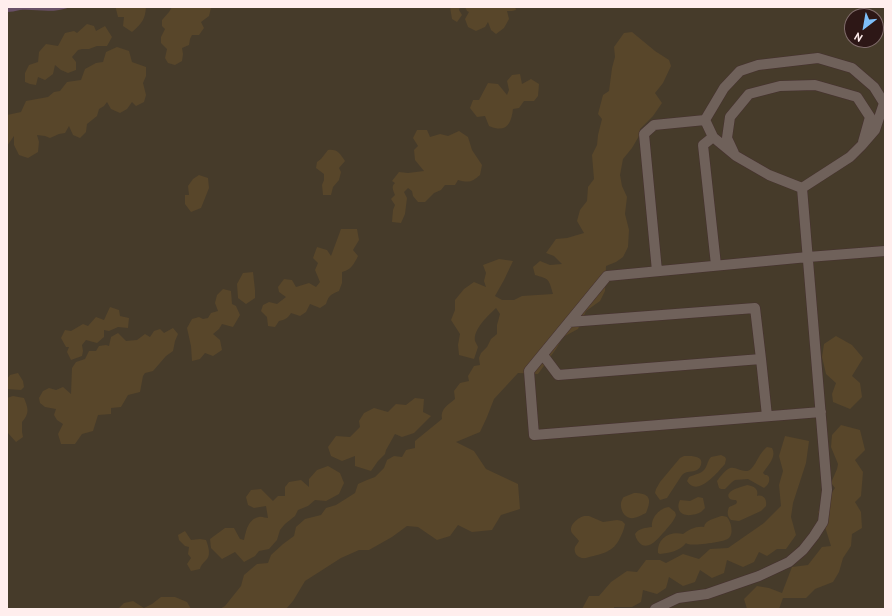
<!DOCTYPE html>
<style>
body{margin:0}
#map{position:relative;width:892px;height:616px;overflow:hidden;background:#2d1716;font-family:"PT Sans",sans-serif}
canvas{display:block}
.frame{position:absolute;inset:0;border:8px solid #ffeeed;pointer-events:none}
.north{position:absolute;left:844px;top:8px;width:40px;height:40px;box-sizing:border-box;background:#2d1716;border:1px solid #816d6c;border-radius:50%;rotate:211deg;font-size:11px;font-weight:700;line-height:16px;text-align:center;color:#ffeeed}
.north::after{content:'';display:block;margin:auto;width:14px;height:18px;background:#7dbef9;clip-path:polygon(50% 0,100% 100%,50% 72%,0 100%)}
</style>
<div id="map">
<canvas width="892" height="616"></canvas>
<div class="frame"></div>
<div class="north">N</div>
</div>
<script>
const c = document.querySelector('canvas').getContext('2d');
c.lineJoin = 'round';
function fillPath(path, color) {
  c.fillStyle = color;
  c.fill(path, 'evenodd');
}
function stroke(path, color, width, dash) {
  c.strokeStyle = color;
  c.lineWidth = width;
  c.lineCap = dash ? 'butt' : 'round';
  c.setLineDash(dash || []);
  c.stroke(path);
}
fillPath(new Path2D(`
 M 7,7 L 885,7 L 885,609 L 7,609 ZM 852,16 L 876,16 L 876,40 L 852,40 Z`), '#463b2a');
fillPath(new Path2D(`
 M 116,7 L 146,7 C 145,20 142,23 132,32 L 123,26 L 124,17 L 118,17 L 116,9 Z
 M 172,7 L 210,7 L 211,8 L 209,16 L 201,22 L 204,28 L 199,35 L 192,35 L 190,39 L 189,45 L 182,48 L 183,54 L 182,61 L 175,65 L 168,63 L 165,58 L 167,49 L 161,43 L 161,37 L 165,29 L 162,26 L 162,20 L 169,12 Z
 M 450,7 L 460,7 L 459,10 L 462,15 L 457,22 L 452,19 Z
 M 465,7 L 515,7 L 516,10 L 512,11 L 507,11 L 509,19 L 504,28 L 496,34 L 491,30 L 488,22 L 485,27 L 476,31 L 468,27 L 465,19 L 469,12 L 467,11 Z
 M 87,24 L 94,26 L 96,31 L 105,26 L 112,37 L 107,46 L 97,46 L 89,49 L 82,49 L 78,50 L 72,57 L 76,62 L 76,70 L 68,73 L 61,70 L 55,65 L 53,74 L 45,80 L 38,77 L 36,85 L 30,84 L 25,82 L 25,73 L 29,65 L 38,62 L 39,52 L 46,44 L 58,46 L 65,33 L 74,31 L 77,33 Z
 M 632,32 L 655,51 L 669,60 L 671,66 L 663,83 L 655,93 L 662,103 L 653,116 L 640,129 L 639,136 L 632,148 L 623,159 L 620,175 L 622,186 L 627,197 L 625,214 L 629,230 L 628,247 L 623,257 L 616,262 L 606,266 L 605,291 L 600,301 L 586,311 L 578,329 L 563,337 L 556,349 L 538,374 L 518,373 L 494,399 L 487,417 L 480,432 L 456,442 L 474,451 L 486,469 L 518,484 L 520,509 L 501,515 L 492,530 L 472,532 L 458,525 L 450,536 L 437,540 L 418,527 L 407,526 L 392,537 L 369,550 L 359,550 L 341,558 L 305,581 L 293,601 L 286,609 L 220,609 L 225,606 L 241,586 L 244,575 L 257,564 L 268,563 L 271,555 L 283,544 L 294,536 L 296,527 L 305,519 L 321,515 L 326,508 L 336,505 L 355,493 L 358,484 L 367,480 L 375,477 L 384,468 L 387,460 L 394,456 L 402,457 L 406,450 L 415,448 L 415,441 L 442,419 C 440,409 448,405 455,399 L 454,391 L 460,383 L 469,381 L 468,376 L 474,366 L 480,365 L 479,358 L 481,353 L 487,347 L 491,339 L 497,334 L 497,325 L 500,314 L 496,308 C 488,316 473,329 475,341 C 476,343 477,345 478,347 L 474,359 L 459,355 L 458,345 L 460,334 L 451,320 L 455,310 L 455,300 L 464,289 L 474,282 L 486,287 L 484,281 L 486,273 L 483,265 L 499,259 L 513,261 L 504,280 L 495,296 L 502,300 L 514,300 L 522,296 L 553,294 C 549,280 550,279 535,275 L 533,267 L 540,261 L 550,265 L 562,264 L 554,256 L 546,253 L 556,239 L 567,238 L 584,233 L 577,221 L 580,210 L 587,201 L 588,187 L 594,179 L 592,155 L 597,145 L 598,135 L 602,119 L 598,114 L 603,95 L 609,91 L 612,68 L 615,57 L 614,47 L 624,33 Z
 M 117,47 L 129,51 L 132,62 L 146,67 L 146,76 L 143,83 L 146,95 L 144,102 L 136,106 L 132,102 L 127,109 L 120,113 L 111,109 L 107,102 L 104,106 L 99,109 L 97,116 L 87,124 L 86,132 L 80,138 L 73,135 L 69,126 L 65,133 L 59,134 L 50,138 L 45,136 L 37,135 L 39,142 L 38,152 L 28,158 L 19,155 L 14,145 L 14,136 L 7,146 L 7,115 L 21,112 L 26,101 L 48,97 L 54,92 L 60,91 L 67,82 L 81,80 L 85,69 L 96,63 L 103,62 L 106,52 Z
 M 520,74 L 522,84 L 531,79 L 539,84 L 538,96 L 534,101 L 524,101 L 519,108 L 513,109 C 511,125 506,133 489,126 L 485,116 L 477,117 L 470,108 L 473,100 L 479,100 L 488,83 L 498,84 L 507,95 L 509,90 L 507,81 L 512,75 Z
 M 417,130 L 427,130 L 430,137 L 440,134 L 448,136 L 459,131 L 468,137 L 472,150 L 482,165 L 480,175 C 472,182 469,183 458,180 L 455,185 L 445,185 L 441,190 L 434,193 L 425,202 L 418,202 L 413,196 L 412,191 L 408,188 L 404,192 L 407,198 L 405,214 L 401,223 L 392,222 L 393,210 L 395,205 L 391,199 L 395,195 C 393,190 391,186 395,183 L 392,181 L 399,172 L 408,173 L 424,171 L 415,160 L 414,150 L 418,146 L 413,138 Z
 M 328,150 C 338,149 340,154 345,161 L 339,168 L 341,172 L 339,180 L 333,187 L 331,195 L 323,195 L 322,185 L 324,180 L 324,174 L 316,168 L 317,162 L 321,159 Z
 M 199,175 L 208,178 L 209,188 L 201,208 L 191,212 L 185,204 L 185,195 L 189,195 L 188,186 L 193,179 Z
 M 341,229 L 357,229 L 359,240 L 353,250 L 358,256 C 354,264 351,270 342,272 L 342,283 L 339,291 C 330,295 329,295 326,304 L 320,308 L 310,304 L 306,312 L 300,316 L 291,313 C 288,318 285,320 279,321 L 275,327 L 268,326 L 267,317 L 261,311 L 263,305 L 269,302 L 277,304 L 286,297 L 279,292 L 278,287 L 284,279 L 292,280 L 296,287 L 309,283 L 316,287 L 320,282 L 315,270 L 318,263 L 313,258 L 317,247 L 327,250 L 331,256 Z
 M 253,272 L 255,290 L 255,298 L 246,304 L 238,298 L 237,284 L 243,273 Z
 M 223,289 L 231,291 L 232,304 L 236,306 L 240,315 L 233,327 L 222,324 L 219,329 L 213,334 L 220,340 L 222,350 L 213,356 L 205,353 L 200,359 L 192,361 L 191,346 L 187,328 L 192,319 L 199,317 L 203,319 L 208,318 L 211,313 L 218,311 L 215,303 L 217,295 Z
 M 110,307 L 119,310 L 120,316 L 129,318 L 128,328 L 118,327 L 109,331 L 104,330 L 104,337 L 97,343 L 86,340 L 82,345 L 83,351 L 82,356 L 71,360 L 67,352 L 69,347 L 66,347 L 61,338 L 65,330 L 71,331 L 83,324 L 88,326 L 96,317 L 104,320 Z
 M 173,328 L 178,334 L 175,341 L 173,351 L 166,356 L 153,371 L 145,373 L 143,376 L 140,392 L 128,395 L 121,407 L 111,408 L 111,414 L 98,415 L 93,431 L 82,434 L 75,444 L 61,444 L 58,434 L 63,424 L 57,420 L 54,415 L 56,409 L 45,407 L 40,403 L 39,398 L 43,391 L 49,388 L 56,390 L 63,387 L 71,394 L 72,368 L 76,362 L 85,359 L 89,351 L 96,351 L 99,346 L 106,345 L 109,346 L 111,337 L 118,333 L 126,341 L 137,340 L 145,334 L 150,337 L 154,331 L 160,329 L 164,333 Z
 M 836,336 L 852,345 L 863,358 L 852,376 L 860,383 L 862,397 L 850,409 L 833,402 L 832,394 L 836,383 L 826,374 L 822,357 L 824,344 Z
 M 18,373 L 23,381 L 24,387 L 21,390 L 7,389 L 7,379 L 10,375 Z
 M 13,396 L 24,398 C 28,408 30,413 22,422 L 22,432 L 23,437 L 16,442 L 8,433 L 7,433 L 7,398 Z
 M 415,398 L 424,399 L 423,412 L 431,416 L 414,433 L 402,437 L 395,434 L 386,450 L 385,454 L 378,461 L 371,471 L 355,466 L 355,456 L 342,461 L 331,456 L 328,447 L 336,436 L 350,437 L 360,427 L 359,421 L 364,413 L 374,408 L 388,412 L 396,404 L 406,405 Z
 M 841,425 L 860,430 L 865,450 L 855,460 L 863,472 L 861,496 L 855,502 L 861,512 L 862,528 L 852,534 L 851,546 L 843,558 L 839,572 L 833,582 L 815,589 L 806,598 L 783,598 L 779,609 L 747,609 L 744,599 L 757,586 L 769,588 L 782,593 L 792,567 L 808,565 L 822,547 L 831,546 L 826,530 L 818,512 L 835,488 L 831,483 L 837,469 L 838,464 L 831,447 L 832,435 Z
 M 785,436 L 809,441 L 806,463 L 793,503 L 791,517 L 796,535 L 786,549 L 777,549 L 767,556 L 759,552 L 754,562 L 743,567 L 727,560 L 724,573 L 712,578 L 700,570 L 695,582 L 683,586 L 669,577 L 666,588 L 657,594 L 643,590 L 641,602 L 632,607 L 614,607 L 614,609 L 582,609 L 589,596 L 599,596 L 611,582 L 627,571 L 637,572 L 646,560 L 660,560 L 666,563 L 683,554 L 699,559 L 710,549 L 728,548 L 764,523 L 781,506 L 779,485 L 783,471 L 779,456 Z
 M 767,447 L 772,448 C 777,457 768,465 763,473 L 765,475 L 767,475 L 769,477 C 770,482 768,485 764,488 L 748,479 L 735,480 L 732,482 L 725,489 L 721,489 L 719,488 L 717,481 C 720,477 725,470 730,468 C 737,466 744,475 751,469 C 757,463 759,453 767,447 Z
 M 721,455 L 725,457 L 726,459 L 725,464 C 718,472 697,498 687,481 L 689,477 C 695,474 703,474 706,467 C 708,463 708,460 711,457 Z
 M 684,456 C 690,456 704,455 701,465 C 700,467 699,469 697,470 C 692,473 687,470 682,475 L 667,498 L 660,500 L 655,493 L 656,489 L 660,482 L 680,458 Z
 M 328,466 L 340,473 L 344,483 L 339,494 L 326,501 L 315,500 L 308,506 L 298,510 L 295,516 L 285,524 L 280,530 L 277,540 L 269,549 L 259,551 L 255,556 L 244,562 L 235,552 L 222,559 L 211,548 L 210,539 L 225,528 L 234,528 L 240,539 L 244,540 C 246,531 248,519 259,517 C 261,516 266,518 268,518 L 266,506 L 254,508 L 248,505 L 246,497 L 251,490 L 261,489 L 273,501 L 278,496 L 285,496 L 285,487 L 289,482 L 301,480 L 309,487 L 309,479 L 317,470 Z
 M 747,485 C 754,486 759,489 757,496 C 764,494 767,500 766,506 L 761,511 L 739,521 L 731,520 C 727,516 727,512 729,507 L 736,504 L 737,502 L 736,500 C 733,500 731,500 729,498 C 725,490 742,487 747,485 Z
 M 634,493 C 650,493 652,499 646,513 C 641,515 636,519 630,518 C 624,517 620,509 621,503 C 621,502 623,497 624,497 Z
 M 698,497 L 703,498 L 705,508 L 701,512 C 695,515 683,518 679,510 C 678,506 678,504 680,500 L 690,501 Z
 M 669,507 L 675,512 L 676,515 C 674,521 669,526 665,531 C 659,537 651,549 642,545 C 638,542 636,539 635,534 C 639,528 645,528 652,527 C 651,517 660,508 669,507 Z
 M 584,516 L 589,516 L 603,522 L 617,520 L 622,521 L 625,524 C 624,530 622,534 619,540 C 612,553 600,554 586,558 C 579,559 573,554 575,547 C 576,545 578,543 579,541 C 577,538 574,536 572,533 C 568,526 577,518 584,516 Z
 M 721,516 C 723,516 725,516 727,517 C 731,521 734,534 729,538 C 726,542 693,546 688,544 C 687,544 686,543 686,543 C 680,551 669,553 660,554 L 658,553 C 657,538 670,531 683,534 C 690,529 696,526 704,527 C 705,520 714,519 721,516 Z
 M 185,531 L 191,540 L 200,539 L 206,540 C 208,545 211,554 207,559 C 204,563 201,564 200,569 L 191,571 L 187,564 L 191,558 L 188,554 L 189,547 L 185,546 L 179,540 L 178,535 Z
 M 161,597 L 175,597 L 187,602 L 191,609 L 118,609 L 124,603 L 133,601 L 144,608 L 152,604 Z`), '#58462a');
fillPath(new Path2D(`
 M 7,7 L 71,7 C 51,14 39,9 20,10 C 15,11 11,12 7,12 Z`), '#695067');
const service = new Path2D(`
 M 818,58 L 852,68 L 874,87 L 884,103 L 875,130 L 862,145 L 850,157 L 802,188 L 769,175 L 736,156 L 713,137 L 705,120 L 724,88 L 740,71 L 758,65 Z
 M 713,137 L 703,145 L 716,265
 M 734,153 L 727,138 L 730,117 L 749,94 L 780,86 L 815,85 L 857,97 L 870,117 L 863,142
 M 657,271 L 644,134 L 654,125 L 705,120
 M 569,322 L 755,308 L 761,359
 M 543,355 L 558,375 L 761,359 L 767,416
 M 821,412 L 534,435 L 529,371 L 607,276 L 808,257 L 885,251
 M 655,609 L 678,598 L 707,594 L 759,576 L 789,562 L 803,550 L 814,536 L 823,522 L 827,490 L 802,188`);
stroke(service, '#463130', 11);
stroke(service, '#6f615a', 10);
</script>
